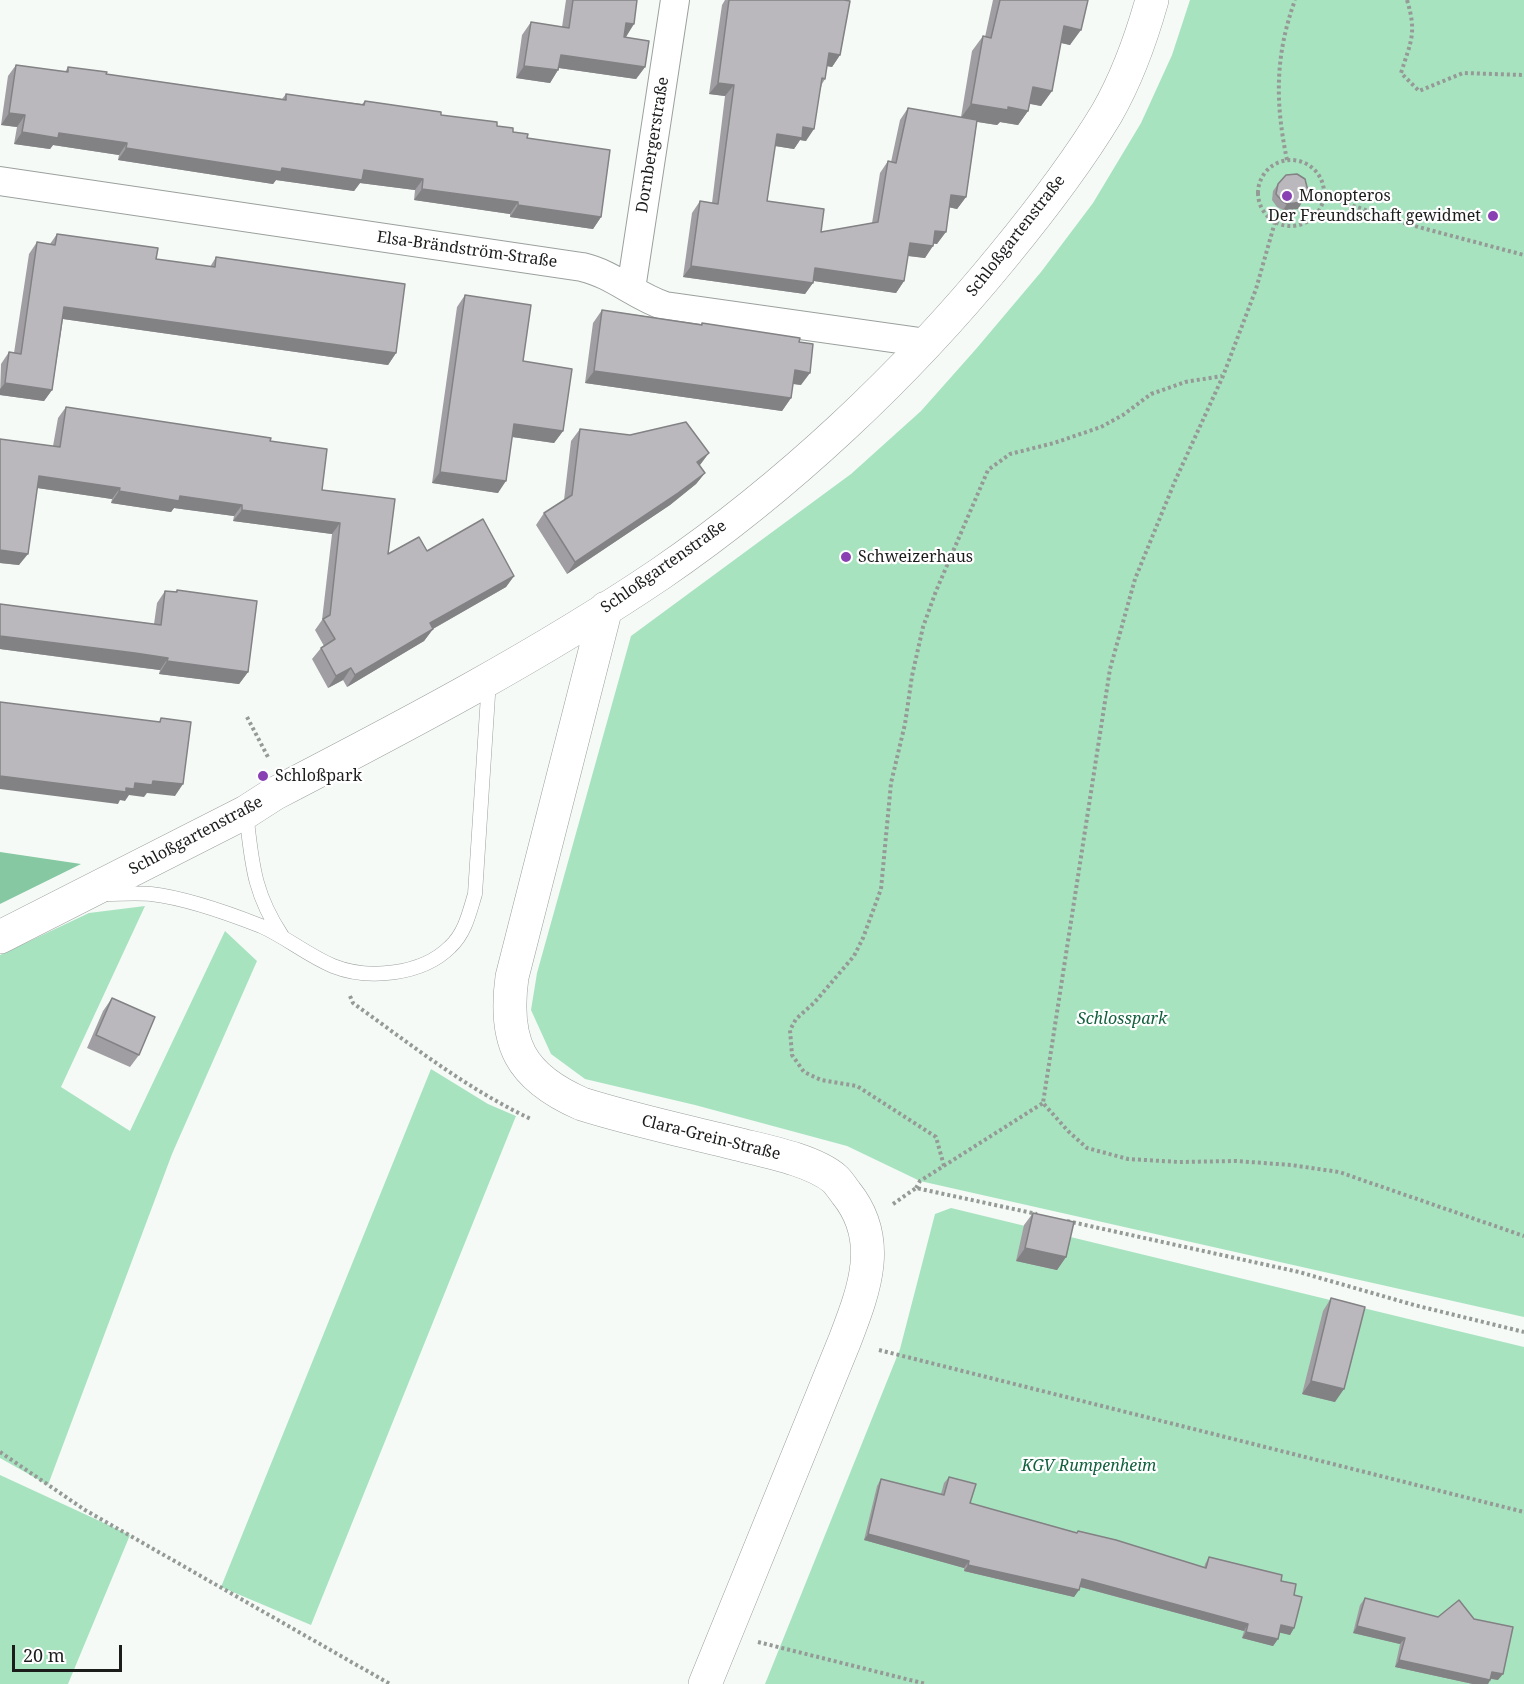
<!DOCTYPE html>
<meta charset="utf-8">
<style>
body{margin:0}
#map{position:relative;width:1524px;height:1684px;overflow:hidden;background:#f5faf7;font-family:"Noto Serif",serif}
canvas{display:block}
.scale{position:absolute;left:12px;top:1645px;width:110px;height:27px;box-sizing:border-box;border:3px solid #1b1d1b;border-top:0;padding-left:8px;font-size:18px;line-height:21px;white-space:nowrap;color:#1b1d1b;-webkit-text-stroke:4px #fff;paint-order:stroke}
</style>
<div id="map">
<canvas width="1524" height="1684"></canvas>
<div class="scale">20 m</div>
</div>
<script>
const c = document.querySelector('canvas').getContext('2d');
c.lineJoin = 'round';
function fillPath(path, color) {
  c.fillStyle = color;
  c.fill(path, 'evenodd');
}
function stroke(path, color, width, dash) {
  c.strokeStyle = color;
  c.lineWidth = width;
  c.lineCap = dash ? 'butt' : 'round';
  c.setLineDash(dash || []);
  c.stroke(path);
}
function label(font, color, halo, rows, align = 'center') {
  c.font = font + ' "Noto Serif",serif';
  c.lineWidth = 4.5;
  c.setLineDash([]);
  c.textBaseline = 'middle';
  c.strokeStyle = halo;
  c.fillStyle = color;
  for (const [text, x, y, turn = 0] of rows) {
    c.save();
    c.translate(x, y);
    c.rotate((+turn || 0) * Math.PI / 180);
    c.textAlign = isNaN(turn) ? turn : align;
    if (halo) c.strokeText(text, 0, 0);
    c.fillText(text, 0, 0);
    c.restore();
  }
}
fillPath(new Path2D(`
 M 1190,0 L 1524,0 L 1524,1317 L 920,1181 L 847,1146 L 695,1105 L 585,1079 L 551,1054 L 531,1010 L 537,973 L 631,636 L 851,474 L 921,411 L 976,349 L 1041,272 L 1093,203 L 1141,123 L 1172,55 Z
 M 145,906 L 61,1087 L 130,1131 L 225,931 L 257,961 L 172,1154 L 48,1485 L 0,1458 L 0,955 L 89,913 Z
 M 431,1069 L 488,1104 L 516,1116 L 311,1625 L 221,1587 Z
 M 951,1208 L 1524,1347 L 1524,1684 L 765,1684 L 900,1349 L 935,1214 Z
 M 0,1475 L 130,1535 L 68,1684 L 0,1684 Z`), '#a8e3c0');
fillPath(new Path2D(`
 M 0,852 L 81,864 L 0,904 Z`), '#85c8a1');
const lane = new Path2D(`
 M 246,812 C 252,863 253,892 282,936
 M 105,894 C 120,894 136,893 151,894 C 186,898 228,913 261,926 C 286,937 307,955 333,966 C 368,980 422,975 450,947 C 465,933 469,914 475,894 L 489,680`);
const street = new Path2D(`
 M 0,181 L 582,267 C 613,274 635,296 665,306 L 927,343
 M 631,289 L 675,0`);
const secondary = new Path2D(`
 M 606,608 L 512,977 C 503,1043 520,1077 582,1104 C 633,1120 685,1131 737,1144 C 765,1151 813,1160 835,1179 C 839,1183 843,1189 846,1193 C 884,1240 864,1290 845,1340 L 705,1684
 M 0,937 L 246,812 L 274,794 C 405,726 537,657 660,574 C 787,487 906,375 1003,256 C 1040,211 1077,163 1107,113 C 1127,78 1141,39 1152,0`);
stroke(lane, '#9ba09d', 15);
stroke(street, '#9ba09d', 30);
stroke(secondary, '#9ba09d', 34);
stroke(new Path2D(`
 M 1407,0 C 1417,33 1411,41 1401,73 L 1419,91 L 1463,73 L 1524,75
 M 1287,160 C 1275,102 1275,56 1295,0
 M1258 193a33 33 0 1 1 66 0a33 33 0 1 1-66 0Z
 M 1324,196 L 1407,224 L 1524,255
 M 1275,222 L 1256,289 L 1223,376 L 1175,481 L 1135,579 L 1110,669 L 1043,1103 L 1068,1131 L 1087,1148 L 1128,1159 L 1179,1162 L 1236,1161 L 1291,1165 L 1339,1172 L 1524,1236
 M 247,717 L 269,759
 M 350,996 L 353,1003 C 410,1044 467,1089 531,1119
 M 944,1166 L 936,1137 L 857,1086 L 821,1080 L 804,1072 L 792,1055 L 790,1030 L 796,1019 L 814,1003 L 854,956 L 863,938 L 881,889 L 891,783 L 905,724 L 912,676 L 923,627 L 936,591 L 988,470 L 1010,454 L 1054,443 L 1101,427 L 1123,415 L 1151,394 L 1185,382 L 1222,376
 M 916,1188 L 920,1181 L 1043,1103
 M 893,1204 L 916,1188 L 1037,1214
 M 1067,1221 L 1299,1272 L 1414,1305 L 1524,1332
 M 879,1350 L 1524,1512
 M 0,1452 L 85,1510 L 390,1684
 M 758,1642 L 926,1684`), '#969a97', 4, [3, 3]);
stroke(lane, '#fff', 14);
stroke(street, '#fff', 28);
stroke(secondary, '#fff', 33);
fillPath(new Path2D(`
 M 566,0 L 637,0 L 626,37 L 624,36 L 624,37 L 645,67 L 636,79 L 559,68 L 550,83 L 516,78 L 522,35 L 531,22 L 562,27 Z
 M 725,0 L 844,0 L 840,55 L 832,67 L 827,66 L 825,79 L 822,84 L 806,141 L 800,140 L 794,149 L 775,146 L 767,201 L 821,232 L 872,223 L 880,173 L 888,161 L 891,162 L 900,120 L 908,108 L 961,117 L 972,51 L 983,36 L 985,37 L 993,0 L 1088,0 L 1070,45 L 1061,43 L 1052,91 L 1041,106 L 1030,104 L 1028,111 L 1018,125 L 1000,122 L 997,125 L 977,122 L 966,197 L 957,209 L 949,207 L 937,244 L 933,243 L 925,258 L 908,256 L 904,281 L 896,293 L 814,281 L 805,294 L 683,277 L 692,213 L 700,201 L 712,203 L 725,96 L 709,94 L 722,5 Z
 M 16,65 L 65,72 L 68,67 L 106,74 L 282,99 L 286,94 L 362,104 L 365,101 L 497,126 L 527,138 L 601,217 L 593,229 L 510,217 L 510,214 L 414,200 L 415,190 L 360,183 L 354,191 L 276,180 L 273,184 L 118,160 L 119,155 L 53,145 L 50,149 L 14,144 L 17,127 L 1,125 L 8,76 Z
 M 1278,184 L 1302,202 L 1298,209 L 1283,210 L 1277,207 L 1272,200 L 1273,191 Z
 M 57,234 L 156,259 L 210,267 L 216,257 L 396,353 L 388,365 L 63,319 L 52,390 L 44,401 L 0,395 L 1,364 L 9,352 L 14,353 L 29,254 L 37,242 L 50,244 Z
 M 465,295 L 523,361 L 563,431 L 554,443 L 512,437 L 498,493 L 432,483 L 457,307 Z
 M 602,310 L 701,324 L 702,323 L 801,385 L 793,384 L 791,398 L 782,411 L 585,383 L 593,323 Z
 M 66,407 L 270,441 L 388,554 L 427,551 L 514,576 L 506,587 L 433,629 L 424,641 L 347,687 L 343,680 L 328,688 L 312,659 L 321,648 L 324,646 L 315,630 L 322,620 L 332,534 L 233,521 L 234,516 L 174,508 L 171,512 L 111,503 L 112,499 L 37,488 L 19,565 L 0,563 L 0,439 L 53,446 L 58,418 Z
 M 580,429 L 700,465 L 699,465 L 705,473 L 696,484 L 670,505 L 567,574 L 536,525 L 544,513 L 564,500 L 571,441 Z
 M 177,590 L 248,672 L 239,684 L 159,674 L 160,670 L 127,666 L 0,649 L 0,604 L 154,624 L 157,603 L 165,591 L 176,592 Z
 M 112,998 L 139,1055 L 130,1067 L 87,1048 L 103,1011 Z
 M 1033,1213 L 1066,1257 L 1057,1270 L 1016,1261 L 1024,1225 Z
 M 1331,1298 L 1335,1402 L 1302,1394 L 1323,1311 Z
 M 949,1477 L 970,1503 L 1076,1533 L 1078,1531 L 1204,1568 L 1205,1564 L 1209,1557 L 1281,1581 L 1294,1595 L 1294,1628 L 1290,1635 L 1280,1632 L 1278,1639 L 1273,1646 L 1242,1638 L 1244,1631 L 1080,1587 L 1074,1597 L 964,1571 L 964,1568 L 864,1540 L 877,1486 L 881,1479 L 941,1494 L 944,1483 Z
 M 1365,1598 L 1498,1680 L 1491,1679 L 1488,1684 L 1473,1684 L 1395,1667 L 1400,1644 L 1353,1633 L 1360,1605 Z`), '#a09ea2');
fillPath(new Path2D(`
 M 626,23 L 634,24 L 626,37 L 618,35 Z
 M 1064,26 L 1081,30 L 1070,45 L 1053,41 Z
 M 829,53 L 840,55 L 832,67 L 821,65 Z
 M 561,55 L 645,67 L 636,79 L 552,67 Z
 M 524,66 L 558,70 L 550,83 L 516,78 Z
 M 718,83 L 734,85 L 725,96 L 709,94 Z
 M 1033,87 L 1052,91 L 1041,106 L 1022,102 Z
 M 971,104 L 1008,107 L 1028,111 L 1018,125 L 1000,122 L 997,125 L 960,119 Z
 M 9,113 L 25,115 L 17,127 L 1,125 Z
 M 803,127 L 814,129 L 806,141 L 800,140 L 794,149 L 769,145 L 777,134 Z
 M 22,132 L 59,133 L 127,143 L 119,155 L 53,145 L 50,149 L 14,144 Z
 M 126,148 L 282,168 L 364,170 L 423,179 L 415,190 L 360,183 L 354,191 L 276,180 L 273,184 L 118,160 Z
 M 422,189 L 518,202 L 510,214 L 414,200 Z
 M 951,195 L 966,197 L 957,209 L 943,206 Z
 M 1302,202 L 1298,209 L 1283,210 L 1287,204 Z
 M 518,205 L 601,217 L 593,229 L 510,217 Z
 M 935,231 L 946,232 L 937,244 L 927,243 Z
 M 910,243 L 933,246 L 925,258 L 901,255 Z
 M 691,266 L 813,283 L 805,294 L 683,277 Z
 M 815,268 L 904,281 L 896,293 L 807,280 Z
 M 64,307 L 396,353 L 388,365 L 56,318 Z
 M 795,370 L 810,373 L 801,385 L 787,383 Z
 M 594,371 L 791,398 L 782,411 L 585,383 Z
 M 5,383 L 52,390 L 44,401 L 0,395 L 0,389 Z
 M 514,424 L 563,431 L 554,443 L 506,436 Z
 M 709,453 L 700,465 L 689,474 L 697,462 Z
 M 440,472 L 506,481 L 498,493 L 432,483 Z
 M 705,473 L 696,484 L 670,505 L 567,574 L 575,562 Z
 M 39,476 L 120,488 L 112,499 L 31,487 Z
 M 119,491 L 180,496 L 242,505 L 234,516 L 174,508 L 171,512 L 111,503 Z
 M 242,510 L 340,523 L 332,534 L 233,521 Z
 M 0,550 L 28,554 L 19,565 L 0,563 Z
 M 514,576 L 506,587 L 422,635 L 430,623 Z
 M 433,629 L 424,641 L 347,687 L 355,675 Z
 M 0,636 L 135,653 L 168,658 L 160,670 L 0,649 Z
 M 167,661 L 248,672 L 239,684 L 159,674 Z
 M 351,668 L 343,680 L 328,688 L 336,676 Z
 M 0,776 L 126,788 L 135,783 L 153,781 L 183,784 L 175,796 L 147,793 L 144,797 L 129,795 L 125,801 L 120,800 L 118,804 L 0,789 Z
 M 1025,1248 L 1066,1257 L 1057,1270 L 1016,1261 Z
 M 1311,1381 L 1344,1389 L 1335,1402 L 1302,1394 Z
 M 868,1534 L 969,1561 L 964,1568 L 864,1540 Z
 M 968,1565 L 1079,1590 L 1074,1597 L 964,1571 Z
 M 1082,1579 L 1248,1624 L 1244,1631 L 1077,1586 Z
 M 1281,1625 L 1294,1628 L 1290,1635 L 1277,1632 Z
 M 1357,1626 L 1405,1638 L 1400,1644 L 1353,1633 Z
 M 1246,1632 L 1278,1639 L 1273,1646 L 1242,1638 Z
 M 1399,1660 L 1490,1680 L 1488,1684 L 1473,1684 L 1395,1667 Z
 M 1492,1672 L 1503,1674 L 1498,1680 L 1488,1678 Z`), '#828184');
const building = new Path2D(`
 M 573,0 L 637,0 L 634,24 L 626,23 L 624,37 L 649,41 L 645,67 L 561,55 L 558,70 L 524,66 L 531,22 L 569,28 Z
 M 729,0 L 844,0 L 850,1 L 840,55 L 829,53 L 825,79 L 822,78 L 814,129 L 803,127 L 802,138 L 777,134 L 767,201 L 824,209 L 821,232 L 878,222 L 888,161 L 896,163 L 908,108 L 977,120 L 966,197 L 951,195 L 946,232 L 935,231 L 933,246 L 910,243 L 904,281 L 815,268 L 813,283 L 691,266 L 700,201 L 718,204 L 734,85 L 718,83 Z
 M 1000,0 L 1088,0 L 1081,30 L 1064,26 L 1052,91 L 1033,87 L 1028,111 L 1008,107 L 1008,110 L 971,104 L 983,36 L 991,38 Z
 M 16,65 L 68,72 L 68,67 L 107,72 L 106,74 L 286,100 L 286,94 L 364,105 L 365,101 L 441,112 L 441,115 L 497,122 L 497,126 L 513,128 L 513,132 L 528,134 L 527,138 L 610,150 L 601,217 L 518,205 L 518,202 L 422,189 L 423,179 L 364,170 L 362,180 L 282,168 L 281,172 L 126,148 L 127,143 L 59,133 L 58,138 L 22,132 L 25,115 L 9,113 Z
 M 1297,174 L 1305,179 L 1308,191 L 1302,202 L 1287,204 L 1282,201 L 1276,194 L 1278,184 L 1286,175 Z
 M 57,234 L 158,248 L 156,259 L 215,267 L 216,257 L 405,284 L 396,353 L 64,307 L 52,390 L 5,383 L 9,352 L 21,354 L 37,242 L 55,245 Z
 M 465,295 L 531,305 L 523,361 L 572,369 L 563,431 L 514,424 L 506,481 L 440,472 Z
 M 602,310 L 702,325 L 702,323 L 800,338 L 799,342 L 813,344 L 810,373 L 795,370 L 791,398 L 594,371 Z
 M 66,407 L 271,438 L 270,441 L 327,449 L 322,490 L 395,499 L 388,554 L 419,537 L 427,551 L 483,519 L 514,576 L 430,623 L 433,629 L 355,675 L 351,668 L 336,676 L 321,648 L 335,639 L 323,619 L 330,615 L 340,523 L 242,510 L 242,505 L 180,496 L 179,501 L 119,491 L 120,488 L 39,476 L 28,554 L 0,550 L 0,439 L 60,447 Z
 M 686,422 L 709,453 L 697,462 L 705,473 L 678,493 L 575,562 L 544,513 L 572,495 L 580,429 L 630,435 Z
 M 177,590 L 257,601 L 248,672 L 167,661 L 168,658 L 135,653 L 0,636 L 0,604 L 161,625 L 165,591 L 177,592 Z
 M 0,702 L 160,722 L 161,718 L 191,722 L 183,784 L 153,781 L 152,785 L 135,783 L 134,789 L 126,788 L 126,792 L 0,776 Z
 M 112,998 L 155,1017 L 139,1055 L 96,1035 Z
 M 1033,1213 L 1074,1222 L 1066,1257 L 1025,1248 Z
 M 1331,1298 L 1365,1307 L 1344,1389 L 1311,1381 Z
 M 949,1477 L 976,1484 L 970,1503 L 1077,1533 L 1078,1531 L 1116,1540 L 1206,1568 L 1209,1557 L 1282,1575 L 1281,1581 L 1296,1584 L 1294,1595 L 1302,1597 L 1294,1628 L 1281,1625 L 1278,1639 L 1246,1632 L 1248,1624 L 1082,1579 L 1079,1590 L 968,1565 L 969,1561 L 868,1534 L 881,1479 L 944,1495 Z
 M 1365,1598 L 1438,1617 L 1459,1600 L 1474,1619 L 1513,1627 L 1503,1674 L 1492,1672 L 1490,1680 L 1399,1660 L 1405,1638 L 1357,1626 Z`);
fillPath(building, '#bab8bc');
stroke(building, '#828184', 1.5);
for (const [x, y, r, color] of [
 [1287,196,6,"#8940b2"],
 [1493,216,6,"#8940b2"],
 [846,557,6,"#8940b2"],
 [263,776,6,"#8940b2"]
]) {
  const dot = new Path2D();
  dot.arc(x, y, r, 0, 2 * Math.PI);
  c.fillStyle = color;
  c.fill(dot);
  stroke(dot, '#fff', 2);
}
label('16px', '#1b1d1b', '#fff', [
 ["Dornbergerstraße",653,145,-81],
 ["Schloßgartenstraße",1016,236,-52],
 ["Elsa-Brändström-Straße",467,250,8],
 ["Schloßgartenstraße",664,567,-35],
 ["Schloßgartenstraße",196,836,-28],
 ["Clara-Grein-Straße",711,1138,14]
]);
label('16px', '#1b1d1b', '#fff', [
 ["Monopteros",1299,196],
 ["Der Freundschaft gewidmet",1481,216,"right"],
 ["Schweizerhaus",858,557],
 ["Schloßpark",275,776]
], 'left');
label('italic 16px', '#12613e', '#fff', [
 ["Schlosspark",1122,1019],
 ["KGV Rumpenheim",1089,1466]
]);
</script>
